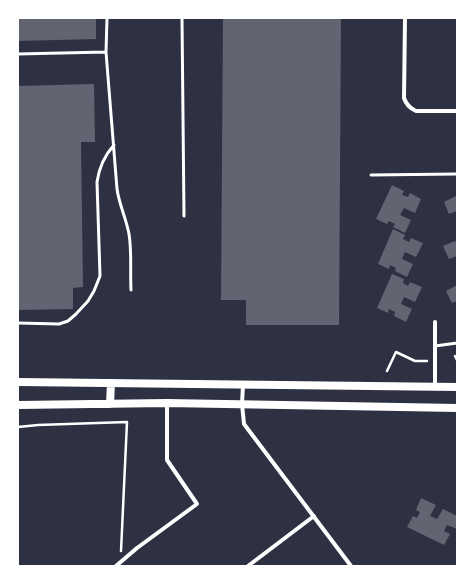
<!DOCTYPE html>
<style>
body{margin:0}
#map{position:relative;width:475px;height:584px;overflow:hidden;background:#2d3142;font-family:"Asap Condensed",sans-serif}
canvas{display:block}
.frame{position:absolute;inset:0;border:19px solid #fff;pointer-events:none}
</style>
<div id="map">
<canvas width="475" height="584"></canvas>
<div class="frame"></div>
</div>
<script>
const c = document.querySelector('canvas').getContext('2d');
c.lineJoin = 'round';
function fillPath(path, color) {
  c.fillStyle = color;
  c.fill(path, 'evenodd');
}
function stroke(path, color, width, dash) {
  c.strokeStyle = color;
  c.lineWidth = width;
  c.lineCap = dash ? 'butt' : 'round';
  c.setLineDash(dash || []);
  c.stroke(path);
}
fillPath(new Path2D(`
 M 18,18 L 96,18 L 96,39 L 18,41 Z
 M 223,18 L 341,18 L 339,325 L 246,325 L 246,300 L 221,300 Z
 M 94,84 L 95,142 L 81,142 L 83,287 L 73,288 L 73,309 L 18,310 L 18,86 Z
 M 392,185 L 404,191 L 402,195 L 408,197 L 410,193 L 421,199 L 415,213 L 404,208 L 400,215 L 411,220 L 405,233 L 393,227 L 395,224 L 389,221 L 387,224 L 376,219 Z
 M 456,196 L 457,211 L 449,214 L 444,202 Z
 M 393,229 L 405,235 L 403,239 L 409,242 L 411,238 L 423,243 L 416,257 L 405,252 L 402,259 L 413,264 L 407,277 L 395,271 L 396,268 L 390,265 L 389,269 L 378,264 Z
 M 455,241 L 457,244 L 457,256 L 449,259 L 443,246 Z
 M 392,274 L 404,279 L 403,283 L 408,286 L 410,282 L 422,287 L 415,302 L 404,297 L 401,304 L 412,309 L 406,322 L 394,316 L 395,312 L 389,309 L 388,313 L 377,308 Z
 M 457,285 L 457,301 L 452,303 L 446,291 Z
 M 421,498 L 436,505 L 430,516 L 437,519 L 443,509 L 457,516 L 457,529 L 447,525 L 444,531 L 450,534 L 444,545 L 407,527 L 413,516 L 417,518 L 420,512 L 416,510 Z`), '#626471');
stroke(new Path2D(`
 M 455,356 L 457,360
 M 387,371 L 396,352 L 415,361 L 427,361
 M 18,427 L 38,425 L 127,422 L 121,551`), '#fff', 2.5);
stroke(new Path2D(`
 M 182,18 L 184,216
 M 106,52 L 117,189 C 119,204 126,218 129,234 C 132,252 130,271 131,290
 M 18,54 L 106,52 L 107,18
 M 371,175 L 457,174
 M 18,323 L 59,324 L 68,321 L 76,314 L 88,301 L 94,291 L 100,276 L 97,182 C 99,168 104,156 114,145
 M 435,346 L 457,343`), '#fff', 3);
stroke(new Path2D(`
 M 405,18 L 404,98 C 406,104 409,108 416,111 L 457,111
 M 435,322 L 435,387
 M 243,385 L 242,404 L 244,424 L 351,566
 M 116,566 L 137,548 L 197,504 L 167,460 L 167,403
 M 248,566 L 314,516`), '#fff', 4);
stroke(new Path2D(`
 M 18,382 L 457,387
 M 110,404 L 111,383
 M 18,405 L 167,403 L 457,408`), '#fff', 8);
</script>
